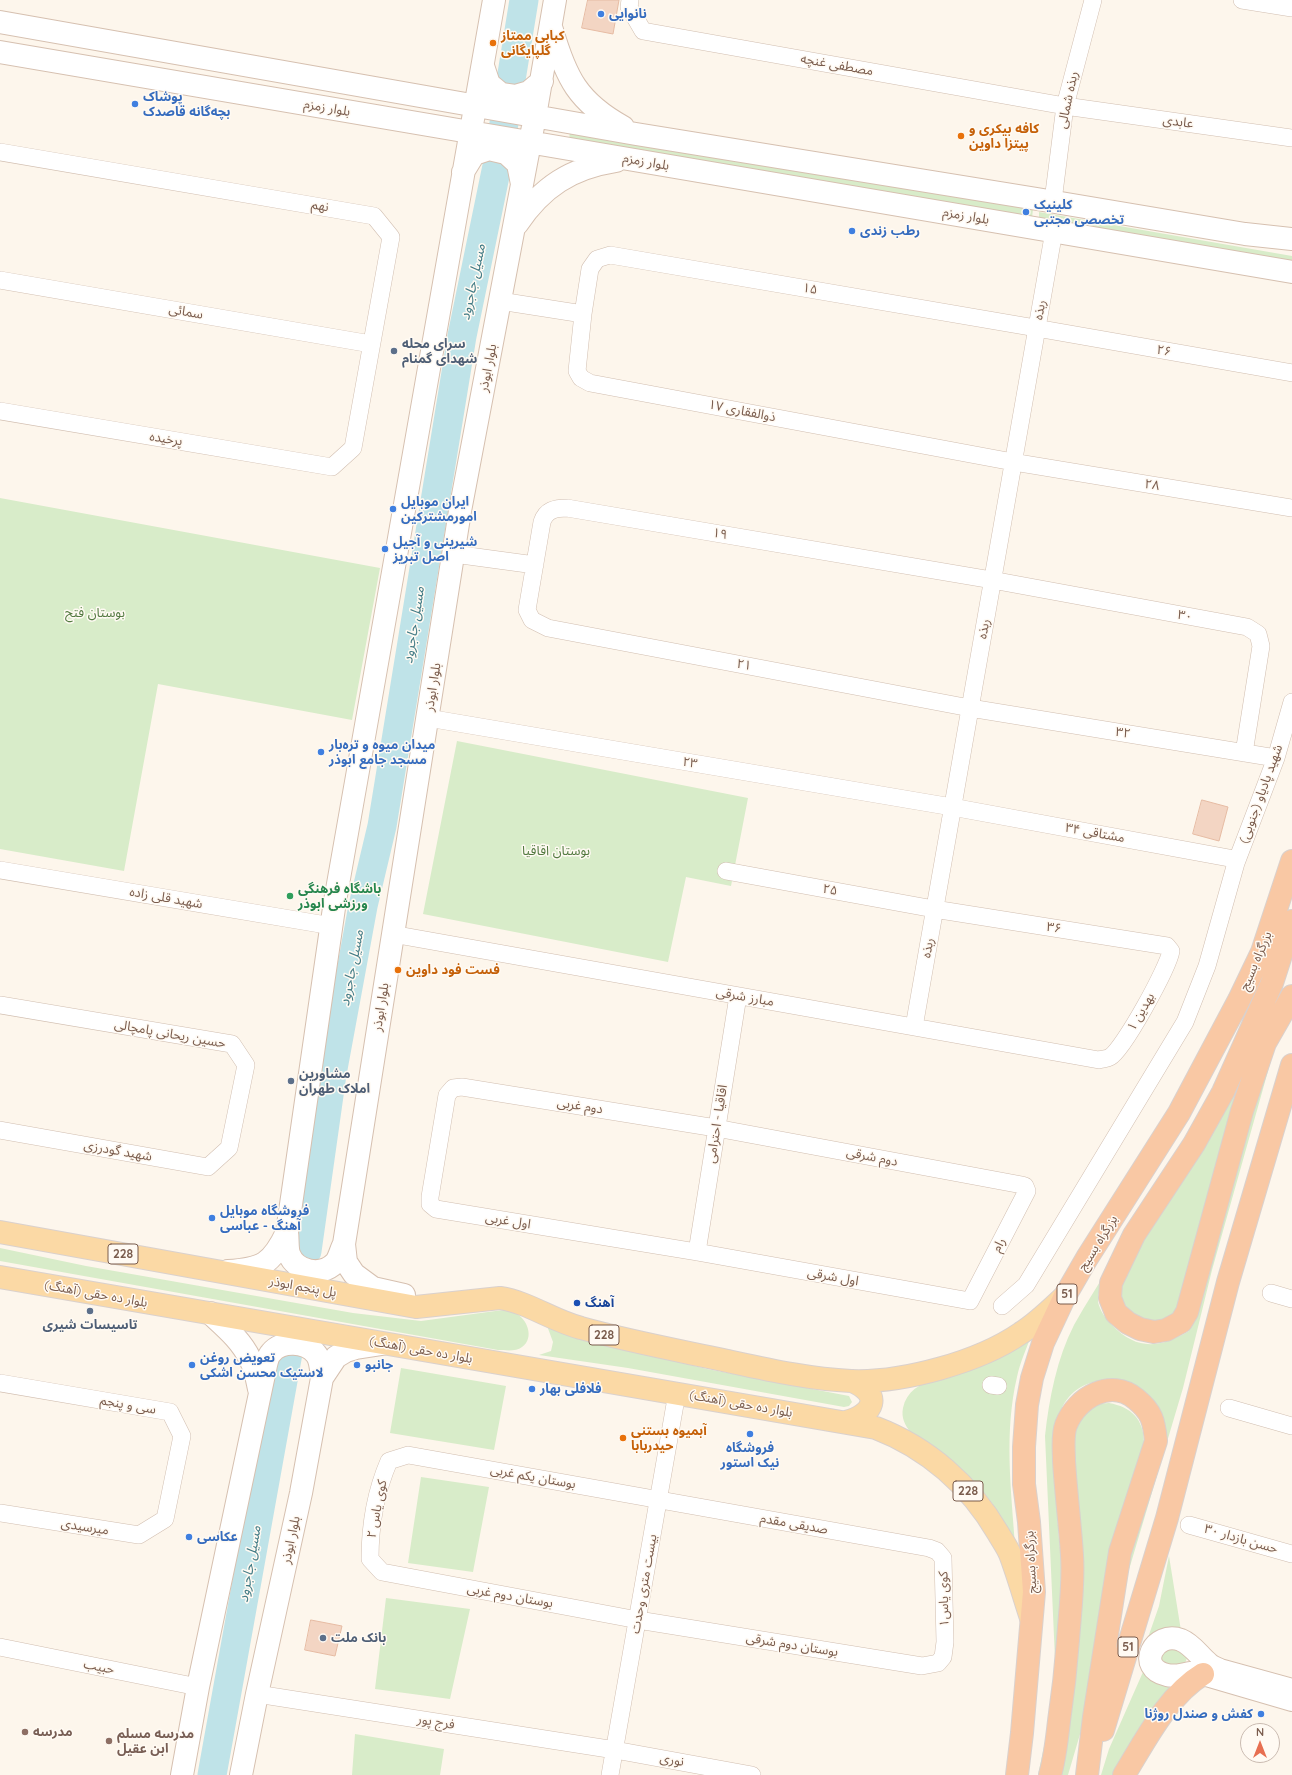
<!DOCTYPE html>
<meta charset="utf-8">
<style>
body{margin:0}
#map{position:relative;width:1292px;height:1775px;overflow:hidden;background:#fdf6ec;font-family:Quicksand,sans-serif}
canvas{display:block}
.north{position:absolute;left:1240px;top:1723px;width:40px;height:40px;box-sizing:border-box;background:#fffaf3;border:1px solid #cabbb1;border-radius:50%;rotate:0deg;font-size:11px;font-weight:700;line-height:16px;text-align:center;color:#7a5c4d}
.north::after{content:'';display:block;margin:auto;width:14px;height:18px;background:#e76f51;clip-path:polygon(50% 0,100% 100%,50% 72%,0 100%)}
</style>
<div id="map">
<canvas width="1292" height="1775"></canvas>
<div class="north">N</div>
</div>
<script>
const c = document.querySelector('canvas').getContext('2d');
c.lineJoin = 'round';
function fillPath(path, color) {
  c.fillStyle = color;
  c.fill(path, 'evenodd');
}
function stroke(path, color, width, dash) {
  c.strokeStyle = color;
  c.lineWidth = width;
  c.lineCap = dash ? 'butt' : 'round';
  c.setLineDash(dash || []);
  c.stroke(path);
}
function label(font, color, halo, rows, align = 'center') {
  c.font = font + ' Quicksand,"Noto Sans Arabic",sans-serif';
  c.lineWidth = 3;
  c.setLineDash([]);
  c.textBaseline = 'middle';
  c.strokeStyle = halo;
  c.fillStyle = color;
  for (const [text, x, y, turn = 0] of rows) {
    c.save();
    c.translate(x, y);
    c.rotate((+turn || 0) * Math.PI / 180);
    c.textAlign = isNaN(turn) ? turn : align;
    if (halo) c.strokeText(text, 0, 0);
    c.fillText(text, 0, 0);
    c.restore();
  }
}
fillPath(new Path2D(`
 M 570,131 L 1033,209 L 1032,218 L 569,140 Z
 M 1039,212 L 1292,256 L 1292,263 L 1039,220 Z
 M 0,498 L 380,568 L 352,720 L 158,684 L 124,871 L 0,849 Z
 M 457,741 L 748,798 L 731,886 L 686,877 L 668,962 L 423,914 Z
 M 1281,1025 L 1212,1270 L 1183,1388 L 1117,1610 L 1131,1540 L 1151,1480 L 1149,1398 C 1125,1370 1075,1375 1061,1410 C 1054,1427 1055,1449 1056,1467 C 1056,1491 1057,1515 1059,1540 C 1061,1555 1064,1572 1064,1588 C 1063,1608 1059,1628 1057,1648 C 1053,1691 1048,1733 1044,1775 L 1038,1775 L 1049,1723 L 1055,1659 L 1045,1436 C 1049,1399 1057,1358 1074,1325 C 1086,1303 1100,1283 1112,1261 C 1107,1273 1097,1290 1098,1302 C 1100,1311 1106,1319 1112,1325 C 1137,1351 1160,1348 1189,1331 L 1263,1074 Z
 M 1244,1063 L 1178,1310 C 1165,1324 1148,1323 1132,1314 C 1130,1313 1126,1311 1124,1309 C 1119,1301 1118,1291 1119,1282 Z
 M 0,1248 L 86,1266 L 353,1313 L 421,1321 L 503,1310 C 507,1311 511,1311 515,1313 C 527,1318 535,1338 522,1347 C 516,1352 505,1350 498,1350 L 0,1261 Z
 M 546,1323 L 612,1346 L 707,1369 L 849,1396 L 852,1402 L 849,1406 L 844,1407 L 628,1368 L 539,1355 L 551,1351 L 553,1342 Z
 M 1032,1333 C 1027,1348 1020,1362 1017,1377 C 1004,1432 1011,1489 1015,1545 L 992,1503 L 973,1480 L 911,1433 C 905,1425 901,1418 903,1408 C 910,1375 956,1377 980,1367 C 999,1358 1015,1346 1032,1333 Z
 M 401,1368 L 506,1386 L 494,1450 L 390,1433 Z
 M 1109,1403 C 1131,1407 1144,1419 1144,1443 L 1093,1690 L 1068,1775 L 1057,1775 L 1075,1506 L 1073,1425 L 1097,1404 Z
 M 421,1477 L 489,1487 L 473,1572 L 408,1563 Z
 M 1169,1556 L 1182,1637 L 1143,1652 L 1159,1606 Z
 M 386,1598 L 470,1609 L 450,1699 L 375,1689 Z
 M 1176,1645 L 1187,1658 L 1184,1666 L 1164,1668 L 1160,1656 L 1161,1652 Z
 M 1143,1672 L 1160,1685 L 1170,1681 L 1182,1680 L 1117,1775 L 1101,1775 L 1109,1749 Z
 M 355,1734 L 444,1749 L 440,1775 L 352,1775 Z`), '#d8ecc9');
stroke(new Path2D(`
 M 307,1251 L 332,1074 L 363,906 L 382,826 L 462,336 L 497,166 L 524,0
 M 212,1775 L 288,1353`), '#bfe3e8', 29);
const building = new Path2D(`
 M 588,0 L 619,0 L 613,34 L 582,28 Z
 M 1202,800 L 1228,807 L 1219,841 L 1193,834 Z
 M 311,1620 L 342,1626 L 335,1656 L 305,1650 Z`);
fillPath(building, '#f3d5c3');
stroke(building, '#e6bba3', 1);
const minor = new Path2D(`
 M 630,0 L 629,7 L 643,31 L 1065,106 L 1292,138
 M 1242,0 L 1292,8
 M 0,152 L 374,216 L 391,237 L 353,448 L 332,467 L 0,411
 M 1053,201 L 1065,106 L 1093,0
 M 0,280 L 371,344
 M 500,301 L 583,314
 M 1292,373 L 1036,328 L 610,255 L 597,259 L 590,269 L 583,314 L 577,371 L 581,378 L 590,383 L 1013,462 L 1292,508
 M 454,554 L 535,565
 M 428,718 L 952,807 L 1229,858 L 1236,863
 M 1244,753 L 1261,646 L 1258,634 L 1247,627 L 992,580 L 567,508 C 555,508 546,510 542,522 L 527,610 L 532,620 L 548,628 L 970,708 L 1276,758
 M 0,870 L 332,926
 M 392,934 L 1099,1060 C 1102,1059 1107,1059 1110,1057 C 1123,1050 1168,968 1171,951 L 1167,946 L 934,909 L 726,871
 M 0,1005 L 232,1044 L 246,1065 L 229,1148 L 208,1167 L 0,1130
 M 914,1027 L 1054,231
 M 462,1087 L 716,1128 L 1022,1185 L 1025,1186 L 1027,1191 L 970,1301 L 697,1252 L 436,1209 L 430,1204 L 430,1197 L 447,1095 L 453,1088 Z
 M 697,1252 L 738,996
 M 1271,1293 L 1292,1299
 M 1002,1306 L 1026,1285 L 1185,1022 L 1207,966 L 1236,863 L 1276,758 L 1292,702
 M 0,1383 L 170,1412 L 182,1436 L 165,1519 L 139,1535 L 0,1513
 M 991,1385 L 998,1386
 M 1229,1408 L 1292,1426
 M 408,1455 L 929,1548 L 937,1551 L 943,1558 L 945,1642 L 943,1657 L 938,1663 L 922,1666 L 638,1620 L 382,1572 L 370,1559 C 370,1527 376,1491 389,1461 Z
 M 1189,1525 L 1292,1554
 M 0,1647 L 198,1687
 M 257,1694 L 615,1750 L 752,1775
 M 610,1775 L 677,1393`);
const secondary = new Path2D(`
 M 0,22 L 636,134 L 1037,199 L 1245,234 L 1292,239
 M 552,30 C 566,78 578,102 623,127
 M 0,52 L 1292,272
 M 483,66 L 489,84 L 501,94 L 515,96 L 529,92 L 542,81
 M 463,172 L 474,154 L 489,149 L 506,153 L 518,164 L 522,184
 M 517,224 C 542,187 571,168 616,161
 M 287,1232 C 288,1239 287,1248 289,1254 C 296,1272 321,1277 335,1263 C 339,1259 341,1249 344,1244
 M 228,1271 C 262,1269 272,1264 287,1232 L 335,901 L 494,0
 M 404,1295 L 373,1288 L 354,1274 L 346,1262 L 344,1244 L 460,511 L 535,116 L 555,0
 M 210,1313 C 225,1327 241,1340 250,1359 C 255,1368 257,1379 259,1389
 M 1292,1690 L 1220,1670 C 1216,1668 1212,1667 1209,1664 C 1199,1656 1193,1645 1181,1640 C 1154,1630 1135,1668 1167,1675 C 1175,1677 1183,1674 1191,1673 C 1195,1672 1200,1674 1203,1674 L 1292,1700
 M 182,1775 L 198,1687 L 266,1365 C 267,1361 268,1356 271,1353 C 281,1340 306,1341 316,1354 C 321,1360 321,1371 322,1378
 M 241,1775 L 257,1694 L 301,1493 L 322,1378 L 336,1357 L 346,1351 L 356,1348 L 382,1344`);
const primary = new Path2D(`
 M 0,1232 L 416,1307 L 500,1298 C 528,1302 553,1321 581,1328 C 628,1341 676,1350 723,1360 C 765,1369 808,1379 851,1381 C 903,1383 979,1362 1021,1333 C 1037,1323 1051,1309 1065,1296
 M 0,1277 L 876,1428 C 928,1448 970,1485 998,1533 C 1002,1540 1007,1547 1010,1554 C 1018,1575 1024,1597 1031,1618
 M 846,1422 C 874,1415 883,1394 852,1381`);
const trunk = new Path2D(`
 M 1292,921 L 1272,983 L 1223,1092 L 1194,1144 L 1134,1235 L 1111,1283 L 1110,1298 L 1116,1313 L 1128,1323 L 1140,1329 L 1154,1332 L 1166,1330 L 1181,1322 L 1187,1312 L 1242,1111 L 1265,1043 L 1292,996
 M 1103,1730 L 1167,1518 L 1228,1282 L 1292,1065
 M 1017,1775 L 1022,1733 L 1034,1592 L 1029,1522 L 1024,1484 L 1024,1447 L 1027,1405 L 1032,1378 L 1043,1343 L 1065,1296 L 1087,1258 L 1179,1113 L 1239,1000 L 1262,952 L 1292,861
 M 1050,1775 C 1055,1758 1057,1739 1059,1721 C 1063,1694 1066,1667 1068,1640 C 1070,1612 1074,1583 1072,1555 C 1070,1524 1066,1493 1064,1461 C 1064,1450 1062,1436 1066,1425 C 1077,1397 1111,1378 1136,1399 C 1152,1412 1154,1421 1156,1441 L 1120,1552 L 1094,1717 L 1087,1775
 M 1124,1775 C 1145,1741 1168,1695 1203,1674`);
stroke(minor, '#d1beb0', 18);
stroke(secondary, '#d6c0b0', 24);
stroke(primary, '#dad1cd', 24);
stroke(trunk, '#dad1cd', 24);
stroke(minor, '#fff', 17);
stroke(secondary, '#fff', 22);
stroke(primary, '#fbd9a5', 22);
stroke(trunk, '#f9c8a4', 22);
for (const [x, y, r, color] of [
 [601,14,4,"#3f7fe0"],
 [493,43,4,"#e8710a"],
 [135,104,4,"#3f7fe0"],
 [961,136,4,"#e8710a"],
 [1026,212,4,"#3f7fe0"],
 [852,231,4,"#3f7fe0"],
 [394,351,4,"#5c6f8a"],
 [393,509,4,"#3f7fe0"],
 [385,549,4,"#3f7fe0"],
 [321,752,4,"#3f7fe0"],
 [290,896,4,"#2e9e5b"],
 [398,970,4,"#e8710a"],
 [291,1081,4,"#5c6f8a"],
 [212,1218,4,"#3f7fe0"],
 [577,1303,4,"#1a4fb4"],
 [90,1311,4,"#5c6f8a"],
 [192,1365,4,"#3f7fe0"],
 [357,1365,4,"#3f7fe0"],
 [532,1389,4,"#3f7fe0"],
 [750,1434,4,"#3f7fe0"],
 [623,1438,4,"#e8710a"],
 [189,1537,4,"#3f7fe0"],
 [323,1638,4,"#5c6f8a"],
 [1261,1714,4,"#3f7fe0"],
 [25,1732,4,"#8d6e63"],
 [109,1741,4,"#8d6e63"]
]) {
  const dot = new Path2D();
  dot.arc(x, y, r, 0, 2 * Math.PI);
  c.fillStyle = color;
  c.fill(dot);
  stroke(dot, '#fffaf3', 1.5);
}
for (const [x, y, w] of [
 [123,1254,30],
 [1067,1294,20],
 [604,1335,30],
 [968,1491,30],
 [1128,1647,20]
]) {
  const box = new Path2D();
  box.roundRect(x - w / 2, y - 10, w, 20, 3);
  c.fillStyle = '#fffaf3';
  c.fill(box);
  stroke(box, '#7a5c4d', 1);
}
label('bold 12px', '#7a5c4d', null, [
 ["228",123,1254],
 ["51",1067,1294],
 ["228",604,1335],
 ["228",968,1491],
 ["51",1128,1647]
]);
label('bold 13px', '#366cbe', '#fffaf3', [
 ["نانوایی",609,14],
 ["پوشاک",143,97],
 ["بچه‌گانه قاصدک",143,112],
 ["کلینیک",1034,205],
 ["تخصصی مجتبی",1034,220],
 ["رطب زندی",860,231],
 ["ایران موبایل",401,502],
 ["امورمشترکین",401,517],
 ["شیرینی و آجیل",393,542],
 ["اصل تبریز",393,557],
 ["میدان میوه و تره‌بار",329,745],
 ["مسجد جامع ابوذر",329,760],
 ["فروشگاه موبایل",220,1211],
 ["آهنگ - عباسی",220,1226],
 ["تعویض روغن",200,1358],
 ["لاستیک محسن اشکی",200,1373],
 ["جانبو",365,1365],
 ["فلافلی بهار",540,1389],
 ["فروشگاه",750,1448,"center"],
 ["نیک استور",750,1463,"center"],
 ["عکاسى",197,1537],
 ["کفش و صندل روژنا",1253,1714,"right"]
], 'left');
label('bold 13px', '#c56008', '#fffaf3', [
 ["کبابی ممتاز",501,36],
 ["گلپایگانی",501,51],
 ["کافه بیکری و",969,129],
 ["پیتزا داوین",969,144],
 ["فست فود داوین",406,970],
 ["آبمیوه بستنی",631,1431],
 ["حیدربابا",631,1446]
], 'left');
label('13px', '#7a5c4d', '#fffaf3', [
 ["مصطفی غنچه",837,65,10],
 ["ربذه شمالی",1068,100,-78],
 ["بلوار زمزم",327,108,10],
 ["عابدی",1178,122,8],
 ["بلوار زمزم",646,162,10],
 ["نهم",320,206,10],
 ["بلوار زمزم",966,216,10],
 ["۱۵",810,289,10],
 ["ربذه",1040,310,-80],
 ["سمائی",186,312,10],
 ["۲۶",1164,351,10],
 ["بلوار ابوذر",488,368,-79],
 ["ذوالفقاری ۱۷",742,411,11],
 ["پرخیده",166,439,9],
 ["۲۸",1152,485,9],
 ["۱۹",720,534,10],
 ["۳۰",1185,616,11],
 ["ربذه",984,629,-80],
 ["۲۱",744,665,11],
 ["بلوار ابوذر",433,687,-81],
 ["۳۲",1123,733,9],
 ["۲۳",690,763,10],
 ["شهید پادیاو (جنوبی)",1261,794,-70],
 ["۳۴ مشتاقی",1095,833,10],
 ["۲۵",830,890,10],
 ["شهید قلی زاده",166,898,10],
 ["۳۶",1054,928,9],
 ["ربذه",928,948,-80],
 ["بزرگراه بسیج",1256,961,-67],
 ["مبارز شرقی",745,997,10],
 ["بلوار ابوذر",381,1007,-81],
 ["بهدین ۱",1141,1012,-60],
 ["حسین ریحانی پامچالی",170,1034,10],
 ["دوم غربی",580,1106,9],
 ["اقاقیا - احترامی",717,1124,-81],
 ["شهید گودرزی",118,1151,10],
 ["دوم شرقی",872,1157,11],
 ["اول غربی",508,1221,9],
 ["بزرگراه بسیج",1098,1243,-58],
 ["رام",999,1245,-63],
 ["اول شرقی",833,1277,10],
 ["پل پنجم ابوذر",303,1287,10],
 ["بلوار ده حقی (آهنگ)",96,1294,10],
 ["بلوار ده حقی (آهنگ)",421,1350,10],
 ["بلوار ده حقی (آهنگ)",741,1404,10],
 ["سی و پنجم",128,1405,10],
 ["بوستان یکم غربی",533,1477,10],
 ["کوی یاس ۲",377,1509,-79],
 ["صدیقی مقدم",794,1524,10],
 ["میرسیدی",85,1527,9],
 ["حسن بازدار ۳۰",1241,1539,16],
 ["بلوار ابوذر",291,1540,-78],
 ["بزرگراه بسیج",1031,1562,-93],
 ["بیست متری وحدت",644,1584,-80],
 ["بوستان دوم غربی",510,1596,10],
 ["کوی یاس۱",944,1599,-91],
 ["بوستان دوم شرقی",792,1645,9],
 ["حبیب",99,1667,11],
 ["فرج پور",436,1722,9],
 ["نوری",672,1760,10]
]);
label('bold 13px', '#4e5e75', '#fffaf3', [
 ["سرای محله",402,344],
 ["شهدای گمنام",402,359],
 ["مشاورین",299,1074],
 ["املاک طهران",299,1089],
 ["تاسیسات شیری",90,1325,"center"],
 ["بانک ملت",331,1638]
], 'left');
label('13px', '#537a41', '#fffaf3', [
 ["بوستان فتح",95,613],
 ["بوستان اقاقیا",556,851]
]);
label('bold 13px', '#27864d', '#fffaf3', [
 ["باشگاه فرهنگی",298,889],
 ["ورزشی ابوذر",298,904]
], 'left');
label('bold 13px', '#164399', '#fffaf3', [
 ["آهنگ",585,1303]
], 'left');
label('bold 13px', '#785e54', '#fffaf3', [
 ["مدرسه",33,1732],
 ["مدرسه مسلم",117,1734],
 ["ابن عقیل",117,1749]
], 'left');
label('italic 14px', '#437c86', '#fffaf3', [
 ["مسیل جاجرود",473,282,-78],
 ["مسیل جاجرود",414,625,-81],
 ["مسیل جاجرود",352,968,-79],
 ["مسیل جاجرود",250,1564,-80]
]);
</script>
